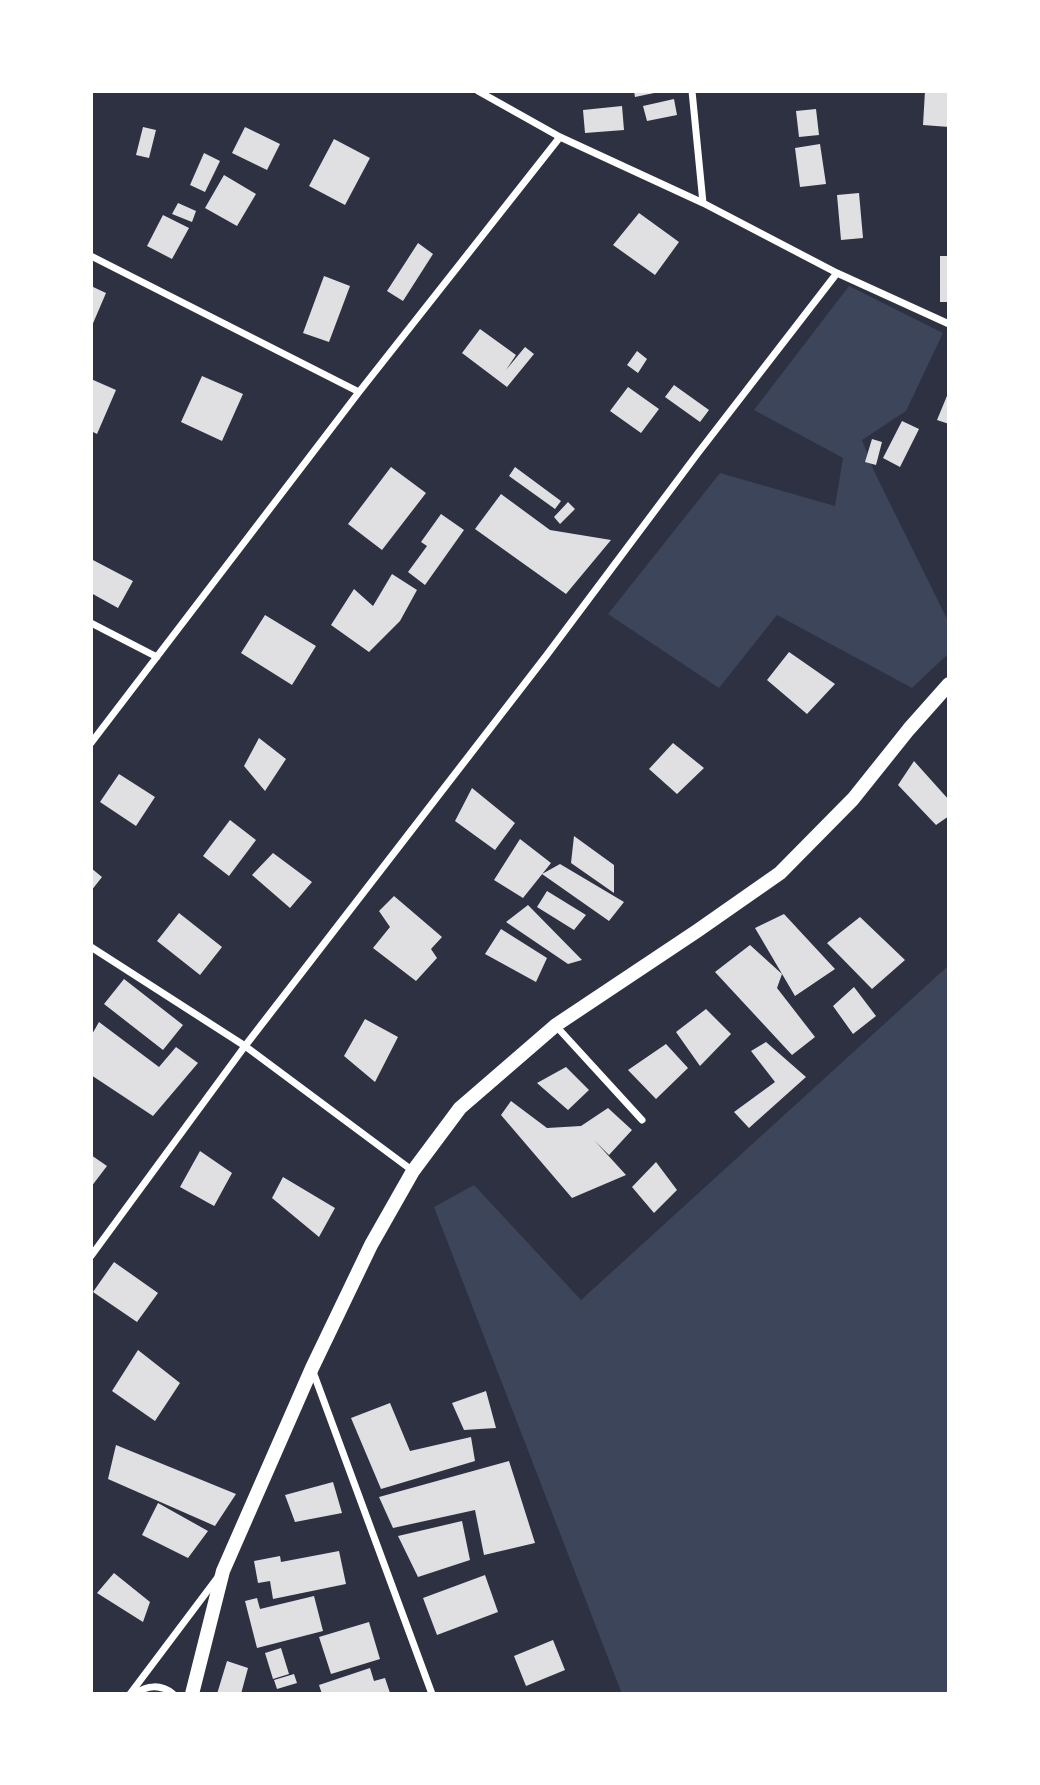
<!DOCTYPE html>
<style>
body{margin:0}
#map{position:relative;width:1040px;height:1785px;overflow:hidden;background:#2d3142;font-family:Mulish,sans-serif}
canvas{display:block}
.frame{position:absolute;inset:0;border:93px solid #fff;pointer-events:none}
</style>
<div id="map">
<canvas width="1040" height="1785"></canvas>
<div class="frame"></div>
</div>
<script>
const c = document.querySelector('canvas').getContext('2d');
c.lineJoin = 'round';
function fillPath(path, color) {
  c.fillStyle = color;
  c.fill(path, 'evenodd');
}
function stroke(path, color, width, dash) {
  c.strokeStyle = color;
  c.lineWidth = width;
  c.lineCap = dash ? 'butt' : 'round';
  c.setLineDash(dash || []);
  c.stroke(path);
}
fillPath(new Path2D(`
 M 849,286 L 943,333 L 906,411 L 862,440 L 874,471 L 949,623 L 949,653 L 912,688 L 777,615 L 719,688 L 608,614 L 720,473 L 835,506 L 843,458 L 754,410 Z
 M 949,965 L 949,1694 L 622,1694 L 434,1207 L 474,1185 L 581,1300 Z`), '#3c4559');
fillPath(new Path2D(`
 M 634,91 L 659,91 L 659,92 L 635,97 Z
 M 925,91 L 949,91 L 949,127 L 923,125 Z
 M 674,99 L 677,115 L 647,121 L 643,106 Z
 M 622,106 L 624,130 L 585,133 L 583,110 Z
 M 816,109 L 819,135 L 799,137 L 796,111 Z
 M 143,127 L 156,130 L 149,158 L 136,155 Z
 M 245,127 L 280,144 L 267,170 L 232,153 Z
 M 334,139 L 370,158 L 345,205 L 309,186 Z
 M 820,144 L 826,184 L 800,187 L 795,148 Z
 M 204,153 L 220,161 L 205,192 L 190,185 Z
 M 224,175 L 256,194 L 237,226 L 205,208 Z
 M 859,193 L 863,238 L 841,240 L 837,195 Z
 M 178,203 L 196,211 L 192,222 L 172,214 Z
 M 639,213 L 679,242 L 655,275 L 613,245 Z
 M 163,215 L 189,228 L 172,259 L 147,246 Z
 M 418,243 L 433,254 L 403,301 L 387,291 Z
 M 940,256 L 949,256 L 949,302 L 940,302 Z
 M 324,276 L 350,286 L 329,342 L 303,333 Z
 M 91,286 L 106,293 L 91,328 Z
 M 480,329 L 516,355 L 506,370 L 525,347 L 534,354 L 507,387 L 462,353 Z
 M 637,351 L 647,359 L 638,373 L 627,365 Z
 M 202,376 L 243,394 L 222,441 L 181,422 Z
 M 91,379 L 116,390 L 97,434 L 91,431 Z
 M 674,385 L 709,410 L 700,422 L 665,397 Z
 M 628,387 L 659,409 L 641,433 L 610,411 Z
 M 949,391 L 949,424 L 937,420 Z
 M 902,421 L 919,429 L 900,467 L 883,458 Z
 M 872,439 L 882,442 L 876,465 L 865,462 Z
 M 391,467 L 426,493 L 382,550 L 348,524 Z
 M 515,467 L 561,501 L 555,509 L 509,476 Z
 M 501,494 L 550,530 L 611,540 L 566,594 L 475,529 Z
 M 568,502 L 575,509 L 560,524 L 554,517 Z
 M 441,514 L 464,530 L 425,585 L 408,572 L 427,546 L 421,542 Z
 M 91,559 L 133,581 L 118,608 L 91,593 Z
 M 392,574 L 417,590 L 400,621 L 369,652 L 331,625 L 354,589 L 373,606 Z
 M 265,615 L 316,646 L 292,685 L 241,653 Z
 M 789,652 L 835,684 L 807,714 L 767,680 Z
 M 259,738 L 286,759 L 265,791 L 244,766 Z
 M 673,743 L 704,768 L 677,794 L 649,769 Z
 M 914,761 L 949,800 L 949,816 L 936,825 L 898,785 Z
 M 119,774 L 155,797 L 136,826 L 100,802 Z
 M 472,788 L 515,823 L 495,850 L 455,821 Z
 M 230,820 L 256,840 L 229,876 L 203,856 Z
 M 574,836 L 614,865 L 614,893 L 571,863 Z
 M 520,839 L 551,863 L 523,898 L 494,880 Z
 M 273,853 L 312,882 L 290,908 L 252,875 Z
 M 560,864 L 624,902 L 609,921 L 542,874 Z
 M 91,868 L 102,877 L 91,891 Z
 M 547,891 L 586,915 L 574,930 L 537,907 Z
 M 394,896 L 442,937 L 431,949 L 437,958 L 416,981 L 373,948 L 390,927 L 379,911 Z
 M 528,905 L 582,960 L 568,964 L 506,922 Z
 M 179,913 L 222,947 L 200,975 L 157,941 Z
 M 784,914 L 835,969 L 795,996 L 755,928 Z
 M 860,917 L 905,960 L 872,989 L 827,943 Z
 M 501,929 L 547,958 L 536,982 L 485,954 Z
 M 750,945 L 782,974 L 777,988 L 815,1037 L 792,1055 L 715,972 Z
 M 124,979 L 183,1025 L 163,1050 L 104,1004 Z
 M 854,987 L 876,1016 L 853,1034 L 833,1006 Z
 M 706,1009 L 731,1034 L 700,1066 L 676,1032 Z
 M 365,1019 L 398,1037 L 375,1082 L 344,1056 Z
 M 99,1022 L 159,1067 L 176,1047 L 198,1063 L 153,1116 L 91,1075 L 91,1036 Z
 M 766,1042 L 806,1077 L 749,1128 L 734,1112 L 775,1082 L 751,1051 Z
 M 666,1044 L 688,1068 L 656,1099 L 628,1070 Z
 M 566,1067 L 589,1090 L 568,1110 L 537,1083 Z
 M 511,1101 L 547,1128 L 581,1126 L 608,1108 L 632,1130 L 609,1155 L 594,1140 L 626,1175 L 572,1198 L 501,1115 Z
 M 200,1151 L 232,1173 L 214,1206 L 180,1187 Z
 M 91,1155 L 107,1166 L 91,1187 Z
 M 656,1162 L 677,1190 L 654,1213 L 632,1187 Z
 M 283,1177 L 335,1208 L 319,1237 L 272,1198 Z
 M 114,1262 L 158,1293 L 137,1322 L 93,1292 Z
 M 138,1350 L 180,1383 L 155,1421 L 112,1391 Z
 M 486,1391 L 496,1428 L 464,1430 L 452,1403 Z
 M 390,1403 L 410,1451 L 471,1437 L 475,1461 L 381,1489 L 351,1418 Z
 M 116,1445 L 236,1494 L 215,1526 L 108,1479 Z
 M 509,1461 L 535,1543 L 484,1555 L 475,1510 L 393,1528 L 379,1497 Z
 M 333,1482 L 342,1513 L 295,1522 L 285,1495 Z
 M 158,1503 L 208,1531 L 188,1558 L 142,1535 Z
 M 462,1521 L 470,1560 L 418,1577 L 398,1536 Z
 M 339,1551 L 346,1584 L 273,1599 L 270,1581 L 258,1583 L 254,1561 L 280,1556 L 281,1562 Z
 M 114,1573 L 150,1602 L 143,1622 L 97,1593 Z
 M 485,1575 L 498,1612 L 437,1635 L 423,1598 Z
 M 314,1596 L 323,1631 L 257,1648 L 245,1601 L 257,1598 L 260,1609 Z
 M 369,1622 L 380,1659 L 331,1674 L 319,1637 Z
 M 553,1640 L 565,1670 L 526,1686 L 514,1656 Z
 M 281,1648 L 289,1674 L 273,1679 L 265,1653 Z
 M 227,1661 L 248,1668 L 241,1694 L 217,1694 Z
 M 370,1668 L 374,1681 L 385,1678 L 390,1693 L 322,1694 L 319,1685 Z
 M 294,1674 L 297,1683 L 277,1689 L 274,1680 Z`), '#e0e0e3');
stroke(new Path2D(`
 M 478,91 L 560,137 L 703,203 L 837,273 L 949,324
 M 692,91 L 703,203
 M 91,256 L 359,392
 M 91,623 L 157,657
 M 91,743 L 359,392 L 560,137
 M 91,947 L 245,1046 L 413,1171
 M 556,1026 L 642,1120
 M 91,1256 L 245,1046 L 546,656 L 698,453 L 837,273
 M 312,1369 L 432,1694
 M 130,1694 L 218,1577
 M 135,1694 C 147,1685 161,1684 173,1694`), '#fff', 7);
stroke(new Path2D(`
 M 192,1694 L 223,1571 L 312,1368 L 371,1245 L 413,1171 L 460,1108 L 556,1025 L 697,931 L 780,873 L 853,799 L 909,729 L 949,684`), '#fff', 14);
</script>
